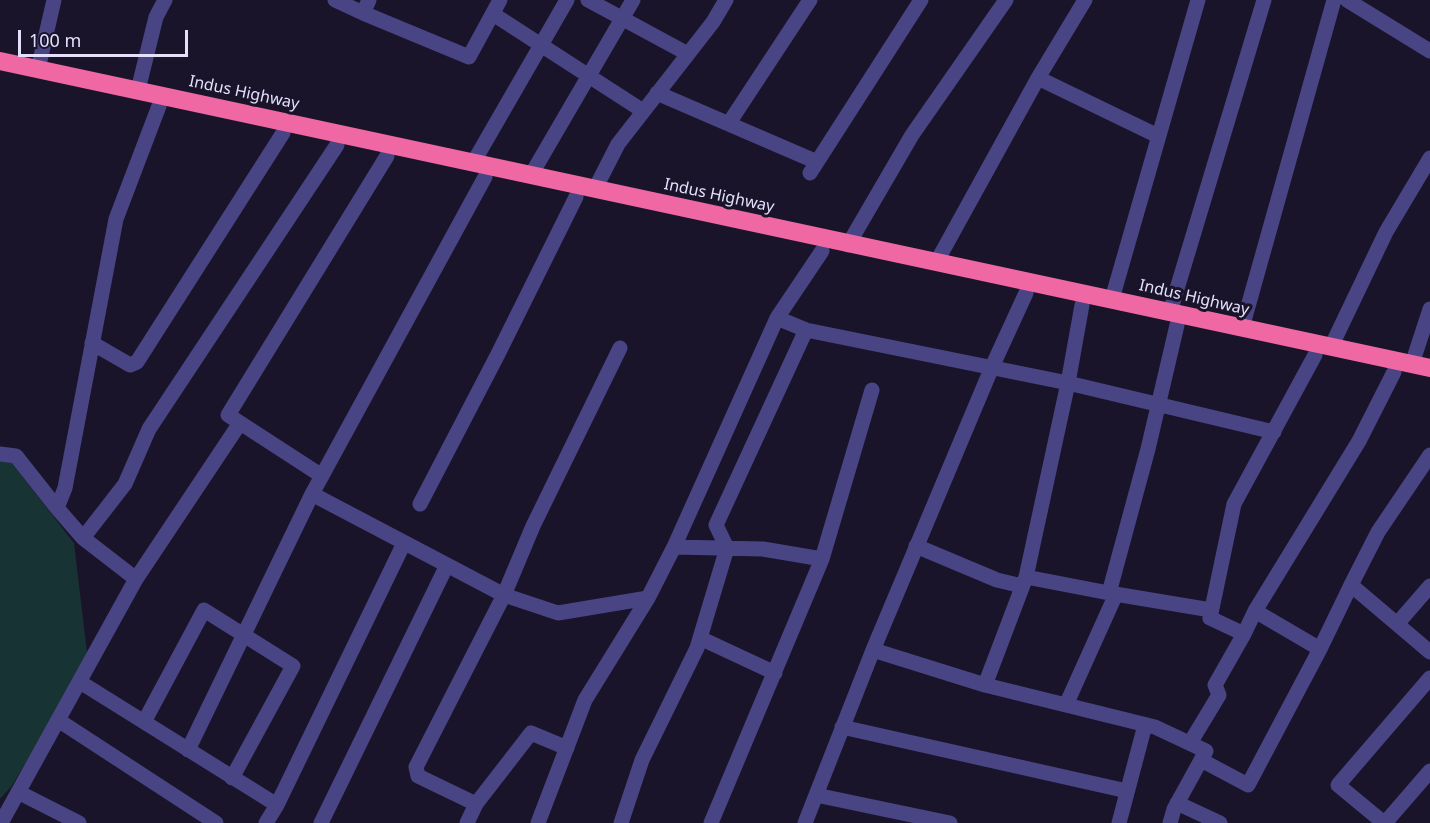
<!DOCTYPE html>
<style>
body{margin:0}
#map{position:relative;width:1430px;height:823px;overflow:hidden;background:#19142a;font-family:"Noto Sans",sans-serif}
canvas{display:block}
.scale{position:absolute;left:18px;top:30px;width:170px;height:27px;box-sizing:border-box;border:3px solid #e4e0fc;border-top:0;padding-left:8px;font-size:18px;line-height:21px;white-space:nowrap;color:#e4e0fc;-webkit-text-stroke:4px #19142a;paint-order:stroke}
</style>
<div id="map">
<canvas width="1430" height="823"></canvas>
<div class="scale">100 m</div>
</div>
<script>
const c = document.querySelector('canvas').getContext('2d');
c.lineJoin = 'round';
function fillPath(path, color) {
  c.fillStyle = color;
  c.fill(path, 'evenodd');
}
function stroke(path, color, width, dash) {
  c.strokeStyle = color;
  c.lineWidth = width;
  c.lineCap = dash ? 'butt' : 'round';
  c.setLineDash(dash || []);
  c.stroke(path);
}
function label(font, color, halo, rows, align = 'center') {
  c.font = font + ' "Noto Sans",sans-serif';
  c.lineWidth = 6;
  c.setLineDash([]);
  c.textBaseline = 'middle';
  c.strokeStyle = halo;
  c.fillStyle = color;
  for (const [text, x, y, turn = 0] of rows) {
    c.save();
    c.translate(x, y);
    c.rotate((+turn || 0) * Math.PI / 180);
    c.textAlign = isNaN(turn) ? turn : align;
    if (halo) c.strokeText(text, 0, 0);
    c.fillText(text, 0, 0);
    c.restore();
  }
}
fillPath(new Path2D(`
 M 0,453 L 5,454 L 74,543 L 88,661 L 11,787 L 0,799 Z`), '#183333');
stroke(new Path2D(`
 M 335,0 L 363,13
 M 369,0 L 363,13 L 469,57 L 500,0
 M 588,0 L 688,54
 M 1347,0 L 1430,51
 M 493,14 L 643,111
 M 38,69 L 54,0
 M 1038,78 L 1085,0
 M 138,90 L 156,17 L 165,0
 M 657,93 L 817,162
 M 729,123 L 810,0
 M 473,163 L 567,0
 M 810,173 L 921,0
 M 531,175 L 633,0
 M 595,189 L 618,144 L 713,22 L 726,0
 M 848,245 L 912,135 L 1006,0
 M 822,251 L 777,318 L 806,330 L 1068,383 L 1026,577 L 1109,593
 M 936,263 L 1038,78 L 1158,136
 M 1026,293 L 992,367 L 873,650 L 985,685 L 1155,727 L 1206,751 L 1201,760 L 1248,785 L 1320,649
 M 1112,299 L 1198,0
 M 1082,305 L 1068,383 L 1274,432
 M 1170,312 L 1264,0
 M 777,318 L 674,547 L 763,549 L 822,559 L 872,390
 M 1177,325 L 1148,449 L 1109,593 L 1211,610
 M 1242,328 L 1334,0
 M 92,343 L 130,365 L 137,362 L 283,133
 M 1331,347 L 1386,232 L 1430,158
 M 620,348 L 533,526 L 504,595 L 558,613 L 648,598 L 674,547
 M 1412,364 L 1430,309
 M 240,423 L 136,579 L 83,538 L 125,484 L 149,429 L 337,145
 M 0,454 L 16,456 L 57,508
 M 1430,455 L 1378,532 L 1351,585 L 1430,652
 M 322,476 L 228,415 L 387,156
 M 420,504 L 497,356 L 576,197
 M 83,538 L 57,508 L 65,488 L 116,219 L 159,106
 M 916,546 L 997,580 L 1022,586
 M 1351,585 L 1320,649 L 1255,611 L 1359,441 L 1394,372
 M 1255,611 L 1244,634 L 1210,618 L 1234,504 L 1315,355
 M 1397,624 L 1430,586
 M 700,638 L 775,673
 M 80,682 L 277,805 L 404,543
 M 985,685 L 1026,577
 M 1066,705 L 1116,594
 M 58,720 L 216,823
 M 144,722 L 204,610 L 293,666 L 232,778
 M 842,727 L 1127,791
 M 1190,743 L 1219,695 L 1215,685 L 1244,634
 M 188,750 L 312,494
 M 18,792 L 79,823
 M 816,795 L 950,823
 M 1177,803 L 1220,823
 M 476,804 L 418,776 L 416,767 L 504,595 L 312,494 L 485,177
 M 1,823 L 136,579
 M 266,823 L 277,805
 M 321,823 L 447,565
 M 467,823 L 476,804 L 531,733 L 567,748
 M 538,823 L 585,700 L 648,598
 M 621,823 L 642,760 L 697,648 L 727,548 L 716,525 L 806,330
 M 711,823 L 822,559
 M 805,823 L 873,650
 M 1119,823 L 1145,725
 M 1170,823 L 1174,809 L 1201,760
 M 1384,823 L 1338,785 L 1430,678
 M 1385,823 L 1430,771`), '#494484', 15);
stroke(new Path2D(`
 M 0,61 L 1430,368`), '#ef68a4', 18);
label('16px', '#e4e0fc', '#19142a', [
 ["Indus Highway",244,93,12],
 ["Indus Highway",719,196,12],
 ["Indus Highway",1194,298,13]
]);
</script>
